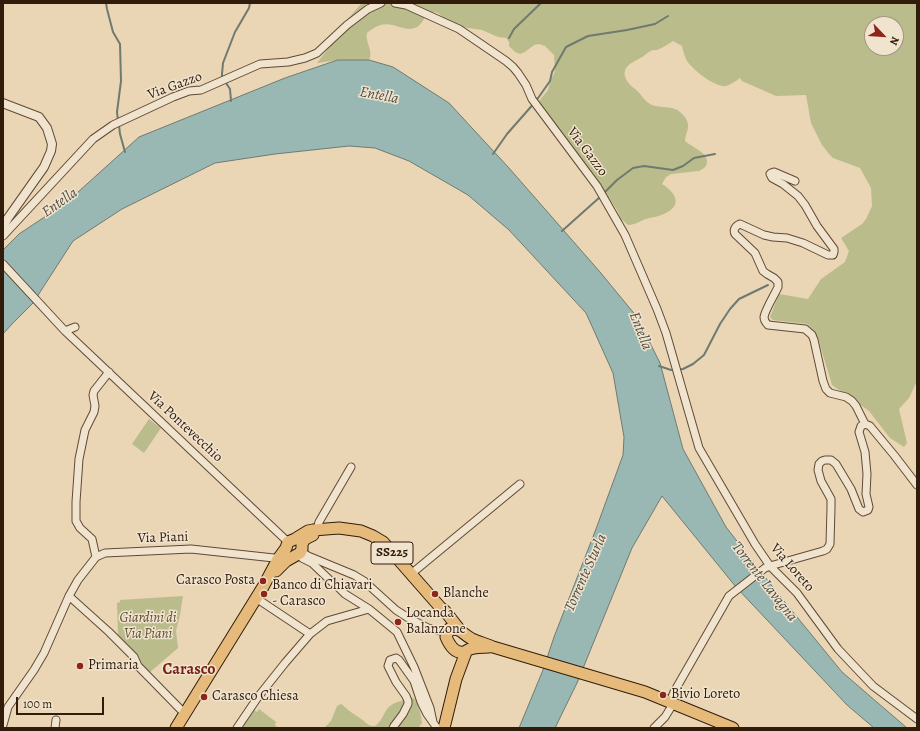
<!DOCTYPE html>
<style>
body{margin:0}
#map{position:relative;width:920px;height:731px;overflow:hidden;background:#ead5b5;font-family:Alegreya,serif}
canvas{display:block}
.frame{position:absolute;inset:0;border:4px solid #311c0b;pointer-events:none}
.north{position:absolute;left:864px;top:16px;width:40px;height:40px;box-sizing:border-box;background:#f1e4cf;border:1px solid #a49481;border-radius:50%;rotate:115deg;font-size:11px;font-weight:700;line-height:16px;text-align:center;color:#311c0b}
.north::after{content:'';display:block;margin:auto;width:14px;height:18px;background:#8f2418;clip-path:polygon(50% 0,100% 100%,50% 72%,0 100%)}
.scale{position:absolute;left:16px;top:697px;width:88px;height:18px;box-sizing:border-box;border:2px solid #311c0b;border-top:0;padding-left:5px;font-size:12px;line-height:14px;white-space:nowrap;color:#311c0b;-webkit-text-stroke:3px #f1e4cf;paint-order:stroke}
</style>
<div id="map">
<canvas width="920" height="731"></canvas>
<div class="frame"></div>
<div class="north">N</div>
<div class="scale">100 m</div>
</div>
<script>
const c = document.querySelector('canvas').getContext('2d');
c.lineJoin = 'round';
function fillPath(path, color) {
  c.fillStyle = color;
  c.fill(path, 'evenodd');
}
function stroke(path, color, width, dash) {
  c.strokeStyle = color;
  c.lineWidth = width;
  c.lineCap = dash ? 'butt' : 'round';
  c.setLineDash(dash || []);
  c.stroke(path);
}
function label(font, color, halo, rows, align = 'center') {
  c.font = font + ' Alegreya,serif';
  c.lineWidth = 3;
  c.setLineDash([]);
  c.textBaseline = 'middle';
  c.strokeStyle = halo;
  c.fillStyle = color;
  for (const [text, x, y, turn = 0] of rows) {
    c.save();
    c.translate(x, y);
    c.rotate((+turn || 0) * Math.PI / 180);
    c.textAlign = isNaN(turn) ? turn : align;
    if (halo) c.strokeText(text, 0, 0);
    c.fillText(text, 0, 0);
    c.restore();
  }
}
fillPath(new Path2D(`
 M 362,3 L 917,3 L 917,381 L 909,398 L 899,409 L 907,443 L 904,447 L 890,438 L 869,411 L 832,385 L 817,335 L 807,324 L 773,320 L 770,317 L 779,294 L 808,299 L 821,279 L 845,262 L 849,251 L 841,238 L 862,224 L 866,219 L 872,206 L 871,188 L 860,168 L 833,158 L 829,154 L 822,145 L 811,123 L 806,95 L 776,96 L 742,81 L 740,78 C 736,81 730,85 726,86 C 715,88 690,68 686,59 C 684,55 683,50 682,46 L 673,41 C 668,44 662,48 657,50 C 653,51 655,49 651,51 C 648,52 646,54 644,56 C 639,59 634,61 630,64 C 619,72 627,83 635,89 C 641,93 643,100 650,104 C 662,110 674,103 684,116 C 692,126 686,131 685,141 C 692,147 708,153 707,162 C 707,167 703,169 699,171 L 671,174 L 666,177 L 662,184 C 675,192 684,205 664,214 C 658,217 652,217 646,219 C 640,221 635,225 628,225 L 621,219 L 617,210 L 595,177 L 540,105 L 539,101 L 548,90 L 550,81 L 554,74 L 555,70 L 554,55 L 545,46 L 539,44 L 534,45 L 525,52 L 520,54 L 515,52 L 509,46 L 509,42 L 506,38 L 498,37 L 482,30 L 462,27 L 445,19 L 438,13 L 433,12 C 431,14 428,16 425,18 C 422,21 420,27 414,28 C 409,30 404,28 399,27 C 385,22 378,24 367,33 C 365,42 374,52 369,60 L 338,60 L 317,63 L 334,41 L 345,22 ZM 872,24 L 896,24 L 896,48 L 872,48 Z
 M 149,419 L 161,428 L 144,453 L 132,444 Z
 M 183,596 L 180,615 L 176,631 L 178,648 L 149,673 L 140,664 L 138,656 L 118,635 L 117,603 L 120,602 L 120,600 Z
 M 414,698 C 419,706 421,714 422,723 L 418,728 L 324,728 L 331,721 L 337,706 L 341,704 C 344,706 345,707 348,710 C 353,714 359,717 364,721 C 365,722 367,724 369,725 C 380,731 383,711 390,706 C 396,701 406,700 414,698 Z
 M 253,709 L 257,712 L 259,709 L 276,722 L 275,725 L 278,728 L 244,728 L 241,726 Z`), '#bbbc8b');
const water = new Path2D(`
 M 338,60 L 369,60 L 393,67 L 449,103 L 509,168 L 600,272 L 637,317 L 660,363 L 683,449 L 726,527 L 779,595 L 842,672 L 907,728 L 874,728 L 847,705 L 736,587 L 662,496 L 632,548 L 577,683 L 555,728 L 519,728 L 543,670 L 554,637 L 596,529 L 623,455 L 624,437 L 613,373 L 586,313 L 509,230 L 468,195 L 409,161 L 375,148 L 349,146 L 275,154 L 215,163 L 122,209 L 73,241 L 33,303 L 13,323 L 3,334 L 3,250 L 19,234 L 67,202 L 139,137 L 285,78 Z`);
fillPath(water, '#99b8b4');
stroke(water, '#6f7a70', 1);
stroke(new Path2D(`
 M 106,3 L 107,9 L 113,32 L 120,44 L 121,81 L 117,112 L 118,121
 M 509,38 L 514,29 L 541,3
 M 231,101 L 230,89 L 222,77 L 222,74 L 223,63 L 235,32 L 249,8 L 250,3
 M 119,125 L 120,134 L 125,152
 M 493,154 L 507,134 L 536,101 L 550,81 L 552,72 L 566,47 L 588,36 L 627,30 L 655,24 L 668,16
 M 603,194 L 617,180 L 633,168 L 644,166 L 673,170 L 683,166 L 694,158 L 715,154
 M 562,231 L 600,197
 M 659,366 L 671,370 L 683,369 L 693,364 L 704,355 L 720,324 L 730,309 L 739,299 L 768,285`), '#6f7a70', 2);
const minor = new Path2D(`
 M 395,3 L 406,5 L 459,29 L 506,61 L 513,67 L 518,73 L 526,85 L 532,99 L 597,186 L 625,235 L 657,309 L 666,333 L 699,448 L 755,544 L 770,566 L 797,593 L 838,649 L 873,686 L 917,719
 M 795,181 L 774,172 L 771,173 L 770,174 L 772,178 L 783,184 L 798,196 L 805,205 L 817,226 L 834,249 L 834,252 L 833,255 L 828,255 L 803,243 L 787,238 L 773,237 L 764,235 L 740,224 C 735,226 733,230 735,234 L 755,253 L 763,271 L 767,274 L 774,278 L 778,282 L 778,287 C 775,294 765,310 764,317 C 764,321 766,323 768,325 L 805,329 L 812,335 L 814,340 L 823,381 L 826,389 L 830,393 L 846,397 L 852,401 L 856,406 L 865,424
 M 3,236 L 93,139 L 113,125 L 173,97 L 189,91 L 201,90 L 260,64 L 288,62 L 305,58 L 317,53 L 347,25 L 368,9 L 381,3
 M 3,264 L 65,331 L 75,327
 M 65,331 L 288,542
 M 317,529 L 319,522 L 351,467
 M 301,551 L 308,556 L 354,575 L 364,581 L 396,610 L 410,619 L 428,628 L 448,633
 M 96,557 L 92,539 L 80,528 L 76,521 L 76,502 L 79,459 L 85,430 L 94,412 L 95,406 L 93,395 L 94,391 L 109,372
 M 302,558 L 312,563 L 334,584
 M 411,574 L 520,484
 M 339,588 L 345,594 L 369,609 L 397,632 L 414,667 L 430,708 L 433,722
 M 69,596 L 109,632 L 134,657 L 138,666 L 185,714
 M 256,598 L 310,634
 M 670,702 L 674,692 L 729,596 L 765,568 L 770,566 L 823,551 L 827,549 L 830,544 L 831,508 L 831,499 L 821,481 L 818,470 L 819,464 L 822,461 L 825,460 L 831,460 L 836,464 L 851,489 L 859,509 L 863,512 L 868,510 L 869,507 L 866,494 L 867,474 L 865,452 L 859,432 L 861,426 L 865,424 L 870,426 L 894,455 L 917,485
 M 3,725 L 8,707 L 34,670 L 44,653 L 69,596 L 78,580 L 96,557 L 105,553 L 191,549 L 274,558 L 278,559
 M 55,728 L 56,720
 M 237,728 L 258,697 L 285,663 L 310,634 L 327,621 L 369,609
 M 393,728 L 394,726 L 403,714 L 408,704 L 408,701 L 406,696 L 396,682 L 388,666 L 390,660 L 396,658 L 399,660 L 414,681 L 421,702 L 427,714 L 437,728
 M 654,728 L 665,717 L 673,704`);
const tertiary = new Path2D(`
 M 3,103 L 5,104 L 39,117 L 47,128 L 52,144 L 51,151 L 44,167 L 8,218 L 3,227`);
const primary = new Path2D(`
 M 276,571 L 286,561 L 300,553 L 302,549 L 302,544 L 305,539 L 313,535
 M 449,629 C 462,628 462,634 472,639 C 479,642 486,644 493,647 L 645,692 L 733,728
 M 449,629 L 446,637 C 449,644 455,654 464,652 C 467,651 467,650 470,649 C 476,647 483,647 489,647
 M 176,728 L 263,587 L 278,559 L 286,548 L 288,542 L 295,539 L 308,531 L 313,530 L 339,528 L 361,531 L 373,536 L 383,542 L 440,607 L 445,611 L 459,629
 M 444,728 L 456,679 L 466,652`);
stroke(minor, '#5f4a36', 9);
stroke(tertiary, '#5f4a36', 10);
stroke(primary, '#311c0b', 13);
stroke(minor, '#f1e4cf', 7);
stroke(tertiary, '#f1e4cf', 8);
stroke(primary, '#e5ba7a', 11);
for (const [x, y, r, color] of [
 [263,581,4,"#8f2418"],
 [264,594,4,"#8f2418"],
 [435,594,4,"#8f2418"],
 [398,622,4,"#8f2418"],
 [80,666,4,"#8f2418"],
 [663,695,4,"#8f2418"],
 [204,697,4,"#8f2418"]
]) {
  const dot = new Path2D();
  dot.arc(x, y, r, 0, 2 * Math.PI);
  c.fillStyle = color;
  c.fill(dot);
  stroke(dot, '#f1e4cf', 1.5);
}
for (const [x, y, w] of [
 [392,553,42]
]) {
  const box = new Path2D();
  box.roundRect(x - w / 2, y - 11, w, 22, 3);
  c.fillStyle = '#f1e4cf';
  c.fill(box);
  stroke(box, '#311c0b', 1);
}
label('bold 13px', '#311c0b', null, [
 ["SS225",392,553]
]);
label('14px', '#311c0b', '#f1e4cf', [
 ["Via Gazzo",175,86,-20],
 ["Via Gazzo",587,152,53],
 ["Via Pontevecchio",185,427,43],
 ["Via Piani",163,538,-2],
 ["Via Loreto",792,568,49]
]);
label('14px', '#311c0b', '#f1e4cf', [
 ["Carasco Posta",255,581,"right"],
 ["Banco di Chiavari",272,586],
 ["- Carasco",272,602],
 ["Blanche",443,594],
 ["Locanda",406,614],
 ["Balanzone",406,630],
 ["Primaria",88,666],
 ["Bivio Loreto",671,695],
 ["Carasco Chiesa",212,697]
], 'left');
label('italic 14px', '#5a4c31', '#f1e4cf', [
 ["Giardini di",148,619],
 ["Via Piani",148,635]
]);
label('italic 15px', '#504b3e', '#f1e4cf', [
 ["Entella",379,96,11],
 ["Entella",60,203,-35],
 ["Entella",640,331,69],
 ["Torrente Sturla",586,573,-66],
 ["Torrente Lavagna",764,582,52]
]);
label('bold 16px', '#7a1f14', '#f1e4cf', [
 ["Carasco",189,670]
]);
</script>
